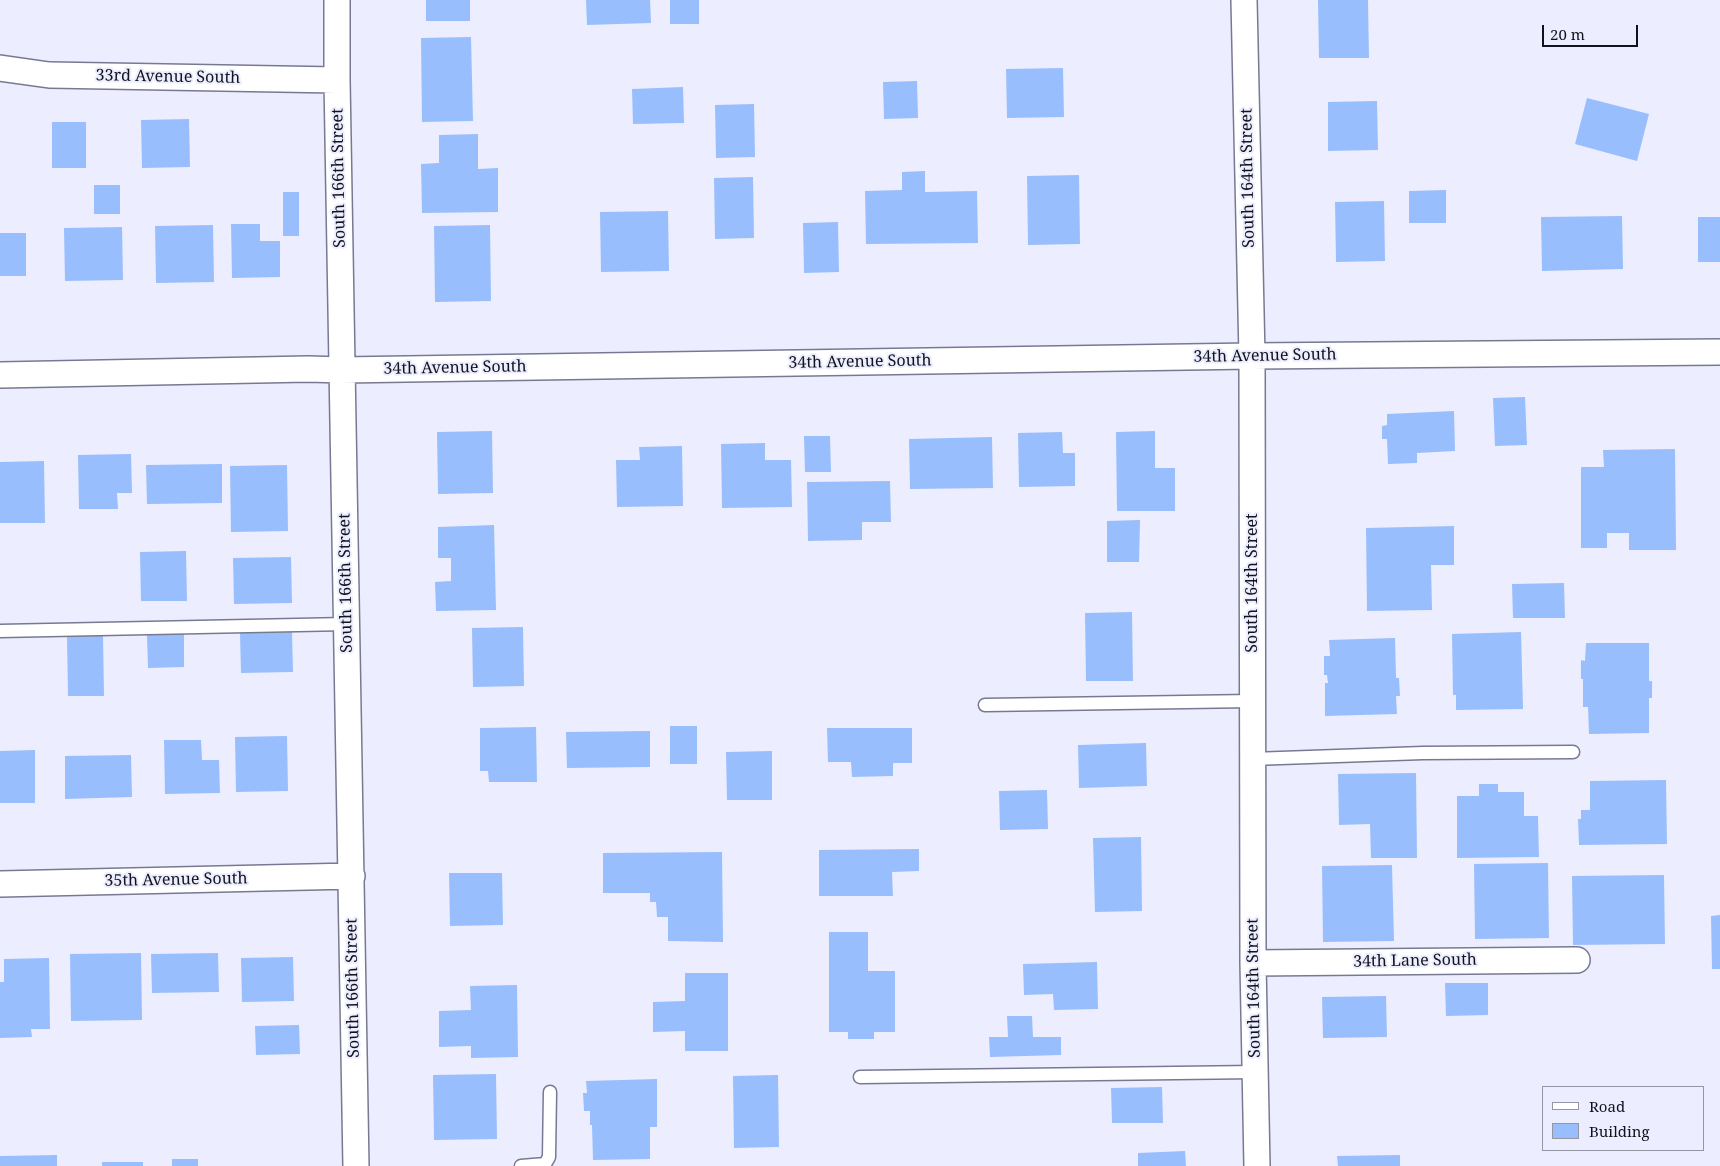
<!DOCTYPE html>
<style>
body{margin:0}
#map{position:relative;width:1720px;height:1166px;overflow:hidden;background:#eceeff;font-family:"Noto Serif",serif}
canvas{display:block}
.legend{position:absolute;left:1542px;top:1086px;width:162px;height:65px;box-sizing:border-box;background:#eceeff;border:1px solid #9496a4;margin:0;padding:6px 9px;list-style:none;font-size:15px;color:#11121b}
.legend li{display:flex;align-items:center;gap:10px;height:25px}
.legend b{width:25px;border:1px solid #9496a4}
.scale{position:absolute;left:1542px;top:25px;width:96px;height:22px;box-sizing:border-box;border:2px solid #11121b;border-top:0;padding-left:6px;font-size:15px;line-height:18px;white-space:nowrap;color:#11121b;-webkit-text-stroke:4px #eceeff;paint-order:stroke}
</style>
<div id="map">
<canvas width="1720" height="1166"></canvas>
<ul class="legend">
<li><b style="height:6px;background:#fff"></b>Road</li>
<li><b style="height:14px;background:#99befd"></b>Building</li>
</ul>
<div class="scale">20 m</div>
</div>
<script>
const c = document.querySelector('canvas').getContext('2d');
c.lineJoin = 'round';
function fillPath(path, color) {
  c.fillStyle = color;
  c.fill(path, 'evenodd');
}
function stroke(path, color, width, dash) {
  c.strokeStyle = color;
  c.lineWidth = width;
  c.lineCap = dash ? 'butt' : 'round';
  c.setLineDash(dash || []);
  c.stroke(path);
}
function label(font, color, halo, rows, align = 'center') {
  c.font = font + ' "Noto Serif",serif';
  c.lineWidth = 4;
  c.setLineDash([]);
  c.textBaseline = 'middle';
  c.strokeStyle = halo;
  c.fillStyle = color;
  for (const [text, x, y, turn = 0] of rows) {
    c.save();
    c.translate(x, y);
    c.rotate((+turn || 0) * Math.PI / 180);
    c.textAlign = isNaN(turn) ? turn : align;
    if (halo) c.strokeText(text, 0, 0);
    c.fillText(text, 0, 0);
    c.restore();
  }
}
fillPath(new Path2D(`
 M 426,0 L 470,0 L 470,21 L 426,21 Z
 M 586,0 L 650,0 L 651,23 L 587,25 Z
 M 670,0 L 699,0 L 699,24 L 670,24 Z
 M 1318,0 L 1368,0 L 1369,58 L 1319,58 Z
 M 471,37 L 473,121 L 422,122 L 421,38 Z
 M 1063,68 L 1064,117 L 1007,118 L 1006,69 Z
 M 917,81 L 918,118 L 884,119 L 883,82 Z
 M 683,87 L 684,123 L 633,124 L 632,89 Z
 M 1587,98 L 1649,114 L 1637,161 L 1575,144 Z
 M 1377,101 L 1378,150 L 1328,151 L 1328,102 Z
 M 754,104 L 755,157 L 716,158 L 715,105 Z
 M 189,119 L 190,167 L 142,168 L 141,120 Z
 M 52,122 L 86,122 L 86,168 L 52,168 Z
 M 478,134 L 478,169 L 498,168 L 498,212 L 422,213 L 421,164 L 439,163 L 439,135 Z
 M 925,171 L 925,192 L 977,191 L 978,243 L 866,244 L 865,191 L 902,190 L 902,172 Z
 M 1079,175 L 1080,244 L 1028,245 L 1027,176 Z
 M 753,177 L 754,238 L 715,239 L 714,178 Z
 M 94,185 L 120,185 L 120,214 L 94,214 Z
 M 1446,190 L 1446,223 L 1409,223 L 1409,191 Z
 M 283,192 L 299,192 L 299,236 L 283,236 Z
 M 1384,201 L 1385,261 L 1336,262 L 1335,202 Z
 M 668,211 L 669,271 L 601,272 L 600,212 Z
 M 1622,216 L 1623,269 L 1542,271 L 1541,217 Z
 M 1698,217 L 1720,217 L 1720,262 L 1698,262 Z
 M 838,222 L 839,272 L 804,273 L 803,223 Z
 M 231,224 L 260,224 L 260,241 L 280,241 L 280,277 L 232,278 Z
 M 213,225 L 214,282 L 156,283 L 155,226 Z
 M 490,225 L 491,301 L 435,302 L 434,226 Z
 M 122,227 L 123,280 L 65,281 L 64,228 Z
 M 0,233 L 26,233 L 26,276 L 0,276 Z
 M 1525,397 L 1527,445 L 1495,446 L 1493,398 Z
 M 1454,411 L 1455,451 L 1417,453 L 1417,463 L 1388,464 L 1387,439 L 1382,439 L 1382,426 L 1387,425 L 1387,414 Z
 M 492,431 L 493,493 L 438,494 L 437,432 Z
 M 1155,431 L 1155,468 L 1175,468 L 1175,511 L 1117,511 L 1116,432 Z
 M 1062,432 L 1063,453 L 1075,453 L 1075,486 L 1019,487 L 1018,433 Z
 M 804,436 L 830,436 L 831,472 L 805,472 Z
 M 992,437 L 993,488 L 910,489 L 909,439 Z
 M 765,443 L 765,460 L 791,460 L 792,507 L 722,508 L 721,444 Z
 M 682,446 L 683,506 L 617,507 L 616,460 L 640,460 L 639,447 Z
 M 1675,449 L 1676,550 L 1629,550 L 1629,533 L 1607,533 L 1607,548 L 1581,548 L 1581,467 L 1604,467 L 1603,450 Z
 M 131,454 L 132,493 L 117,493 L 118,509 L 79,509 L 78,455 Z
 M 44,461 L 45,523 L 0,523 L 0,462 Z
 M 222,464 L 222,503 L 147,504 L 146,465 Z
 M 287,465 L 288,531 L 231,532 L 230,466 Z
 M 890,481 L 891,522 L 862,522 L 862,540 L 808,541 L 807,482 Z
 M 1140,520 L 1139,562 L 1107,562 L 1107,521 Z
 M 494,525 L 496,610 L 436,611 L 435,582 L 451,581 L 451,558 L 438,558 L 438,527 Z
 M 1454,526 L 1454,565 L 1431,565 L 1432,610 L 1367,611 L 1366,528 Z
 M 186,551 L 187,601 L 141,601 L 140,552 Z
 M 291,557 L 292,603 L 234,604 L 233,558 Z
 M 1564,583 L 1565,618 L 1513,618 L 1512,584 Z
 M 1132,612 L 1133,681 L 1086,681 L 1085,613 Z
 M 523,627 L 524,686 L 473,687 L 472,628 Z
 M 292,632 L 293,672 L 241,673 L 240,633 Z
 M 1521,632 L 1523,709 L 1456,710 L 1456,695 L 1453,695 L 1452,634 Z
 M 184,634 L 184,667 L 148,668 L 147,635 Z
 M 103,635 L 104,696 L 68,696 L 67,636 Z
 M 1395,638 L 1396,678 L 1399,678 L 1400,696 L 1396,696 L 1397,714 L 1325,716 L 1325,683 L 1328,683 L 1327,675 L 1324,675 L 1324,656 L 1330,656 L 1329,640 Z
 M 1586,643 L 1649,643 L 1649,681 L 1652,681 L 1652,698 L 1649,698 L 1649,733 L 1589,734 L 1588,707 L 1583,707 L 1583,679 L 1581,679 L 1581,660 L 1585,661 Z
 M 670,726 L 697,726 L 697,764 L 670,764 Z
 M 536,727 L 537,782 L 489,782 L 488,771 L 480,771 L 480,728 Z
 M 827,728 L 912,728 L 912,763 L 893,763 L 893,776 L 852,777 L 851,762 L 828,762 Z
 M 650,731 L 650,767 L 567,768 L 566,732 Z
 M 287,736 L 288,791 L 236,792 L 235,737 Z
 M 164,740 L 201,740 L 202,760 L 219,760 L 220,793 L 165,794 Z
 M 1146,743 L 1147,786 L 1079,788 L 1078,745 Z
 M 35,750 L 35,803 L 0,803 L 0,751 Z
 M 772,751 L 772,800 L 727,800 L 726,752 Z
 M 131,755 L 132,797 L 65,799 L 65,756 Z
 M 1416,773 L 1417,858 L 1371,858 L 1370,824 L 1339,825 L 1338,774 Z
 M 1666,780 L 1667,844 L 1579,845 L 1578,819 L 1581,819 L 1581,810 L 1590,810 L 1590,781 Z
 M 1479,784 L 1498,784 L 1498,792 L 1524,792 L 1524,816 L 1538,816 L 1539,857 L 1457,858 L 1457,796 L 1479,796 Z
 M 1047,790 L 1048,829 L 1000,830 L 999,791 Z
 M 1141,837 L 1142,911 L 1095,912 L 1093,838 Z
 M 919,849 L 919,871 L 892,872 L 893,896 L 819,896 L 819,850 Z
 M 722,852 L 723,942 L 668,941 L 668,917 L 657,917 L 656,902 L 650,902 L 650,893 L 603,893 L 603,853 Z
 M 1548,863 L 1549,938 L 1475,939 L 1474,864 Z
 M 1392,865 L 1394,941 L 1323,942 L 1322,866 Z
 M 449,873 L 502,873 L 503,925 L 450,926 Z
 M 1664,875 L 1665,944 L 1573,945 L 1572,876 Z
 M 1720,915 L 1720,969 L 1712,969 L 1711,916 Z
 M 829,932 L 868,932 L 868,971 L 895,971 L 895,1032 L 874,1032 L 874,1039 L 848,1039 L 848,1032 L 829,1032 Z
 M 141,953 L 142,1020 L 71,1021 L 70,954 Z
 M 218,953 L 219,992 L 152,993 L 151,954 Z
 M 293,957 L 294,1001 L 242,1002 L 241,958 Z
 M 49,958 L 50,1029 L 31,1029 L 32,1037 L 0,1038 L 0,982 L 4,982 L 4,959 Z
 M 1097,962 L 1098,1009 L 1054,1010 L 1053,994 L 1024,995 L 1023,964 Z
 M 685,973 L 728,973 L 728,1051 L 685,1051 L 685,1031 L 653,1032 L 653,1002 L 685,1001 Z
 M 1445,983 L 1488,983 L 1488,1015 L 1446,1016 Z
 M 517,985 L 518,1057 L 471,1058 L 471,1046 L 439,1047 L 439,1011 L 471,1010 L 470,986 Z
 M 1386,996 L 1387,1037 L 1323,1038 L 1322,997 Z
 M 1007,1016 L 1032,1016 L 1033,1037 L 1061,1037 L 1061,1055 L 990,1057 L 989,1037 L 1008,1037 Z
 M 299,1025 L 300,1054 L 256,1055 L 255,1026 Z
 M 496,1074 L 497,1139 L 434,1140 L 433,1075 Z
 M 778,1075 L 779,1147 L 734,1148 L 733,1076 Z
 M 657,1079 L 657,1127 L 650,1127 L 650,1159 L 593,1160 L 592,1125 L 590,1125 L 590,1111 L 584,1111 L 583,1093 L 587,1093 L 586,1081 Z
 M 1162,1087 L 1163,1123 L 1112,1123 L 1111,1088 Z
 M 1185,1151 L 1186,1166 L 1138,1166 L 1138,1153 Z
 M 57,1155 L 57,1166 L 0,1166 L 0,1156 Z
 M 1400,1155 L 1400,1166 L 1338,1166 L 1337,1156 Z
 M 172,1159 L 198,1159 L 198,1166 L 172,1166 Z
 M 102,1162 L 143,1162 L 143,1166 L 102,1166 Z`), '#99befd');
const service = new Path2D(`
 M 0,631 L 347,624
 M 985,705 L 1252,701
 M 1252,759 L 1423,753 L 1573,752
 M 860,1077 L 1255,1072
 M 521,1166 L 545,1164 L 549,1157 L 550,1092`);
const minor = new Path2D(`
 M 337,0 L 337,80 L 356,1166
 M 1244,0 L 1252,356 L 1253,963 L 1257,1166
 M 0,68 L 49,75 L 337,80
 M 0,375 L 308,369 L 342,370 L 1252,356 L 1720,352
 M 0,884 L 352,876
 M 1253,963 L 1577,960`);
stroke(service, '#777992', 15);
stroke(minor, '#777992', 28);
stroke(service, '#fff', 12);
stroke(minor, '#fff', 25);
label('16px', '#11121b', '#eceeff', [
 ["33rd Avenue South",168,77,1],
 ["South 166th Street",339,178,-91],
 ["South 164th Street",1248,178,-91],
 ["34th Avenue South",1265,356,-1],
 ["34th Avenue South",860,362,-1],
 ["34th Avenue South",455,368,-1],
 ["South 166th Street",346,583,-91],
 ["South 164th Street",1252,583,-90],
 ["35th Avenue South",176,880,-1],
 ["34th Lane South",1415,961,-1],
 ["South 166th Street",353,988,-91],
 ["South 164th Street",1254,988,-91]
]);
</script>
